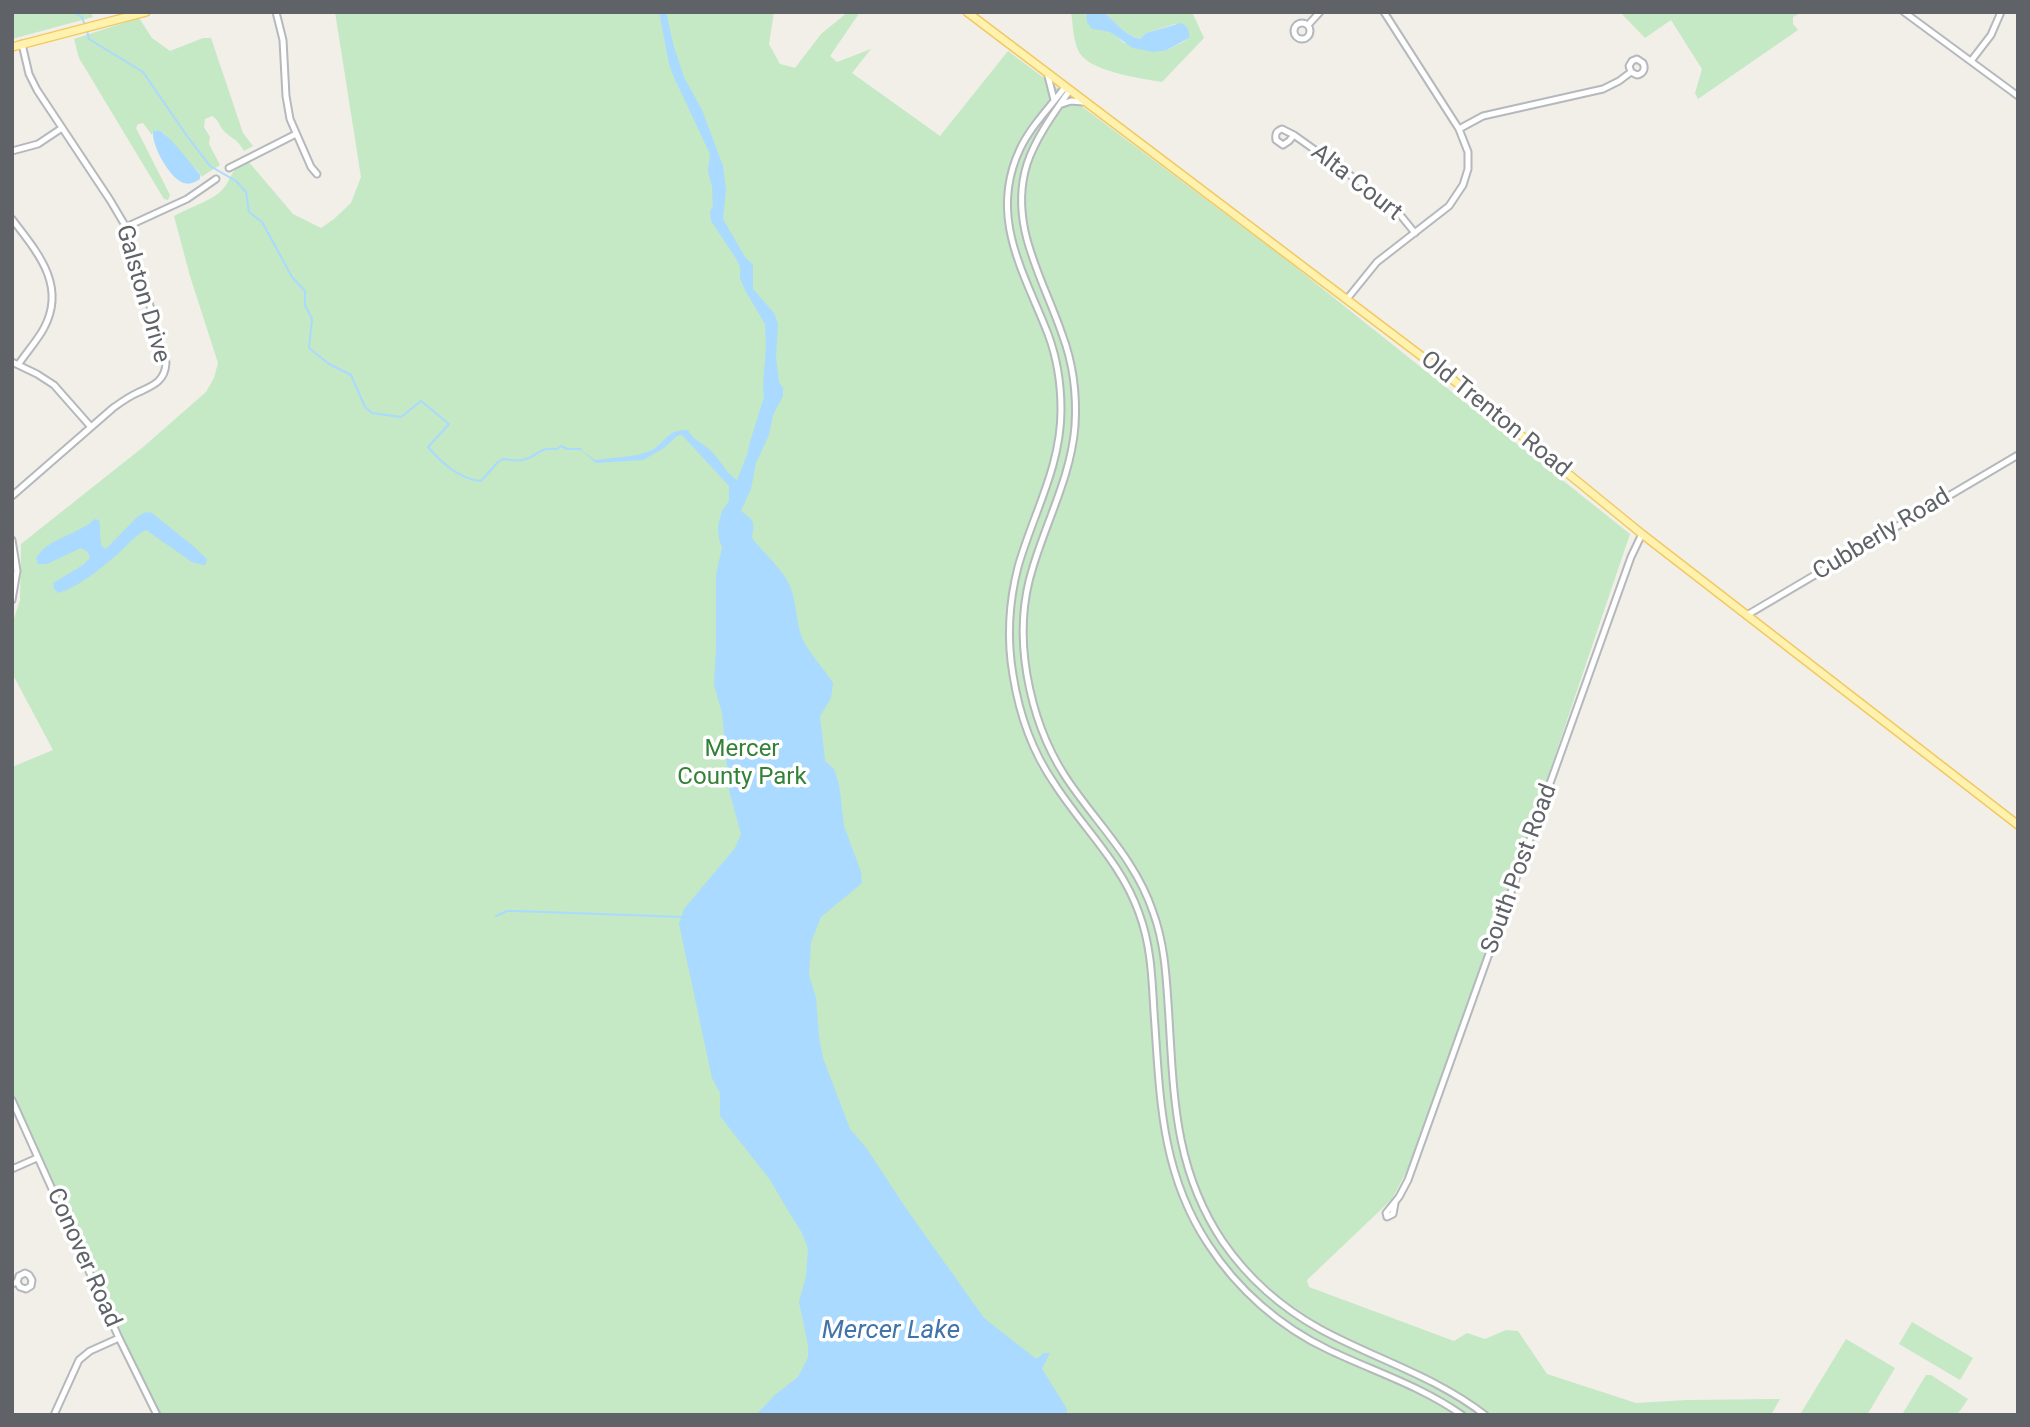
<!DOCTYPE html>
<style>
body{margin:0}
#map{position:relative;width:2030px;height:1427px;overflow:hidden;background:#f1efe8;font-family:Roboto,sans-serif}
canvas{display:block}
.frame{position:absolute;inset:0;border:14px solid #5f6368;pointer-events:none}
</style>
<div id="map">
<canvas width="2030" height="1427"></canvas>
<div class="frame"></div>
</div>
<script>
const c = document.querySelector('canvas').getContext('2d');
c.lineJoin = 'round';
function fillPath(path, color) {
  c.fillStyle = color;
  c.fill(path, 'evenodd');
}
function stroke(path, color, width, dash) {
  c.strokeStyle = color;
  c.lineWidth = width;
  c.lineCap = dash ? 'butt' : 'round';
  c.setLineDash(dash || []);
  c.stroke(path);
}
function label(font, color, halo, rows, align = 'center') {
  c.font = font + ' Roboto,sans-serif';
  c.lineWidth = 7;
  c.setLineDash([]);
  c.textBaseline = 'middle';
  c.strokeStyle = halo;
  c.fillStyle = color;
  for (const [text, x, y, turn = 0] of rows) {
    c.save();
    c.translate(x, y);
    c.rotate((+turn || 0) * Math.PI / 180);
    c.textAlign = isNaN(turn) ? turn : align;
    if (halo) c.strokeText(text, 0, 0);
    c.fillText(text, 0, 0);
    c.restore();
  }
}
fillPath(new Path2D(`
 M 12,12 L 91,12 L 93,17 L 12,39 Z
 M 335,12 L 774,12 L 769,44 L 780,64 L 795,68 L 821,34 L 848,12 L 860,12 L 830,56 L 837,62 L 871,49 L 852,73 L 940,136 L 1008,51 L 1284,258 L 1630,534 L 1524,847 L 1411,1163 L 1392,1199 L 1307,1280 L 1309,1287 L 1454,1341 L 1467,1333 L 1485,1339 L 1506,1330 L 1518,1331 L 1547,1374 L 1636,1403 L 1687,1400 L 1780,1399 L 1771,1415 L 161,1415 L 119,1333 L 12,1093 L 12,767 L 53,750 L 12,673 L 12,625 L 20,600 L 21,544 L 142,448 L 206,392 L 214,378 L 218,363 L 190,276 L 174,216 C 188,208 206,203 219,193 C 234,180 227,170 248,161 L 293,214 L 321,228 L 334,219 L 351,203 L 361,177 Z
 M 1071,12 L 1086,12 L 1085,14 L 1101,31 L 1110,31 L 1124,43 L 1167,50 L 1183,42 L 1189,38 L 1175,24 L 1146,33 L 1140,39 C 1126,36 1115,22 1104,12 L 1192,12 L 1204,38 L 1162,82 C 1141,78 1087,72 1078,50 C 1073,39 1073,24 1071,12 Z
 M 1620,12 L 1802,12 L 1793,17 L 1793,24 L 1798,30 L 1698,99 L 1695,93 L 1702,69 L 1671,20 L 1645,38 Z
 M 139,18 L 152,38 L 170,51 L 203,38 L 211,38 L 243,133 L 253,146 L 244,151 C 236,137 231,139 223,130 C 218,124 219,120 212,116 L 205,119 L 204,127 L 210,137 L 209,144 L 220,165 L 201,177 L 200,173 L 185,159 L 165,134 L 159,130 L 153,131 L 152,135 L 143,123 L 138,124 L 136,128 L 170,195 L 168,200 L 164,199 L 79,58 L 74,39 Z
 M 1912,1322 L 1973,1358 L 1960,1380 L 1899,1344 Z
 M 1846,1339 L 1895,1368 L 1867,1415 L 1805,1415 L 1801,1413 Z
 M 1926,1375 L 1931,1375 L 1968,1399 L 1957,1415 L 1907,1415 L 1903,1413 Z`), '#c5e8c5');
fillPath(new Path2D(`
 M 659,12 L 666,12 L 674,47 L 684,77 L 702,110 L 723,166 L 726,190 L 723,219 L 745,257 L 753,265 L 753,289 L 774,313 L 778,324 L 776,357 L 779,382 L 783,388 L 783,396 L 773,415 L 769,435 L 756,463 L 751,489 L 741,511 C 754,521 755,520 752,538 C 763,552 777,564 787,580 C 797,597 795,619 802,638 C 810,655 823,667 833,683 L 831,698 L 820,716 L 825,761 L 834,769 L 839,784 L 844,826 L 861,872 L 862,883 L 821,917 L 811,942 L 809,975 L 816,998 L 819,1037 L 823,1058 L 850,1129 L 867,1149 L 905,1207 L 984,1318 L 1035,1358 L 1038,1358 L 1044,1353 L 1050,1353 L 1042,1369 L 1067,1409 L 1066,1415 L 756,1415 L 775,1395 L 798,1377 L 808,1357 L 808,1345 L 799,1302 L 806,1276 L 808,1248 L 801,1231 L 790,1214 L 770,1180 L 720,1116 L 720,1093 L 712,1078 L 679,924 L 684,909 L 735,848 L 741,834 L 729,790 L 722,713 L 714,685 L 716,647 L 716,574 L 722,548 L 719,539 L 718,526 L 722,511 L 729,501 L 729,486 L 682,435 L 677,436 L 664,448 L 643,460 L 596,463 L 580,449 L 595,460 C 611,458 636,457 650,451 C 665,444 666,429 688,430 C 696,443 699,440 709,449 C 720,458 725,473 737,480 L 747,455 L 750,442 L 764,397 L 763,384 L 766,347 L 765,324 L 745,290 L 740,278 L 740,267 L 737,260 L 711,221 L 710,211 L 713,206 L 712,187 L 708,171 L 710,154 L 673,75 L 669,64 Z
 M 1086,12 L 1104,12 C 1115,22 1126,36 1140,39 L 1146,33 L 1181,23 C 1187,26 1190,30 1189,38 L 1167,50 L 1154,52 L 1133,48 L 1110,32 L 1092,29 L 1087,22 Z
 M 159,130 C 173,139 188,161 200,174 L 200,179 C 195,182 190,185 184,183 C 170,179 151,145 153,131 Z
 M 146,512 L 152,513 L 192,545 L 207,559 L 206,564 L 203,565 L 192,562 L 146,530 C 136,535 128,544 120,552 C 104,566 78,588 58,593 L 54,589 L 53,583 L 83,565 L 90,558 L 88,552 L 81,548 L 47,564 L 38,564 L 36,558 C 48,538 78,535 95,519 L 99,520 C 101,530 99,536 102,547 L 106,549 L 137,517 Z`), '#aadaff');
stroke(new Path2D(`
 M 73,12 L 82,17 L 85,26
 M 87,31 L 89,39 L 143,72 L 187,136 L 210,166 L 236,181 L 246,192 L 249,212 L 262,222 L 292,277 L 305,291 L 305,305 L 312,319 L 309,348 L 329,364 L 351,375 L 365,407 L 372,413 L 401,417 L 421,401 L 449,424 L 428,447 C 442,463 459,479 481,481 L 498,462 L 503,459 C 511,460 518,462 526,459 C 541,454 538,447 557,449 L 561,446 L 567,449 L 581,449
 M 496,916 L 507,911 L 516,911 L 682,917`), '#aadaff', 2);
const minor = new Path2D(`
 M 276,12 L 283,40 L 286,96 L 290,119 L 311,167 L 317,174
 M 1904,12 L 2018,96
 M1294 31a8 8 0 1 1 16 0a8 8 0 1 1-16 0Z
 M 1308,25 L 1320,12
 M 1971,61 L 1991,35 L 2001,12
 M 1048,76 L 1054,100
 M 1065,87 C 1050,107 1031,126 1020,149 C 988,217 1024,272 1048,334 C 1057,358 1061,385 1061,410 C 1061,467 1033,514 1018,567 C 1009,602 1007,640 1013,675 C 1019,713 1032,751 1054,783 C 1082,827 1121,862 1139,913 C 1151,945 1152,978 1154,1012 C 1160,1095 1160,1171 1208,1244 C 1237,1289 1280,1327 1329,1350 C 1373,1371 1421,1386 1462,1415
 M 1070,90 C 1054,113 1036,137 1027,164 C 1008,225 1043,278 1062,334 C 1073,363 1077,395 1075,426 C 1071,476 1047,520 1033,567 C 1022,601 1021,640 1027,675 C 1033,710 1045,745 1065,776 C 1095,822 1135,858 1153,912 C 1164,942 1166,972 1168,1003 C 1174,1090 1172,1166 1223,1242 C 1248,1278 1282,1308 1320,1329 C 1375,1359 1435,1376 1485,1415
 M 1062,104 L 1071,101 L 1083,102
 M 1459,129 L 1483,116 L 1603,89 L 1619,81 L 1631,72 L 1637,75 C 1643,74 1646,69 1643,63 L 1637,59 L 1632,61 L 1629,66 L 1631,72
 M 1294,135 L 1289,141 L 1283,145 L 1276,140 C 1275,134 1276,131 1282,129 L 1294,135 L 1393,206 L 1415,233
 M 12,151 L 38,144 L 62,128
 M 229,168 L 296,134
 M 12,219 C 37,252 67,285 44,328 C 37,341 26,353 18,365
 M 126,227 L 187,199 L 216,179
 M 1347,299 L 1377,262 L 1449,206 L 1463,185 L 1468,169 L 1468,152 L 1459,129 L 1384,12
 M 12,362 L 37,374 L 54,385 L 91,427
 M 12,496 L 113,408 C 120,403 128,397 137,393 C 152,386 165,382 166,363 L 134,249 L 126,227 L 110,200 L 37,90 L 29,74 L 22,44
 M 12,540 L 17,571 L 12,600
 M 1747,615 L 2018,455
 M 12,1100 L 119,1338 L 157,1415
 M 12,1169 L 37,1158
 M 1395,1203 L 1393,1214 L 1387,1217 L 1386,1213 L 1399,1197 L 1408,1180 L 1631,557 L 1642,534
 M 12,1284 L 17,1282 L 19,1276 L 25,1273 L 29,1275 L 32,1280 L 31,1286 L 26,1289 L 20,1287 L 17,1282
 M 54,1415 L 79,1360 L 90,1351 L 119,1338`);
const major = new Path2D(`
 M 967,12 L 1457,383 L 1642,534 L 2018,825
 M 12,47 L 146,12`);
stroke(minor, '#b5b8bc', 9);
stroke(major, '#f2c960', 10);
stroke(minor, '#fff', 5);
stroke(major, '#fff2af', 7);
label('24px', '#5f6368', '#fff', [
 ["Alta Court",1356,183,38],
 ["Galston Drive",142,294,74],
 ["Old Trenton Road",1495,415,39],
 ["Cubberly Road",1882,535,-31],
 ["South Post Road",1520,869,-70],
 ["Conover Road",83,1258,66]
]);
label('24px', '#348238', '#fff', [
 ["Mercer",742,750],
 ["County Park",742,778]
]);
label('italic 26px', '#4174aa', '#fff', [
 ["Mercer Lake",891,1331]
]);
</script>
